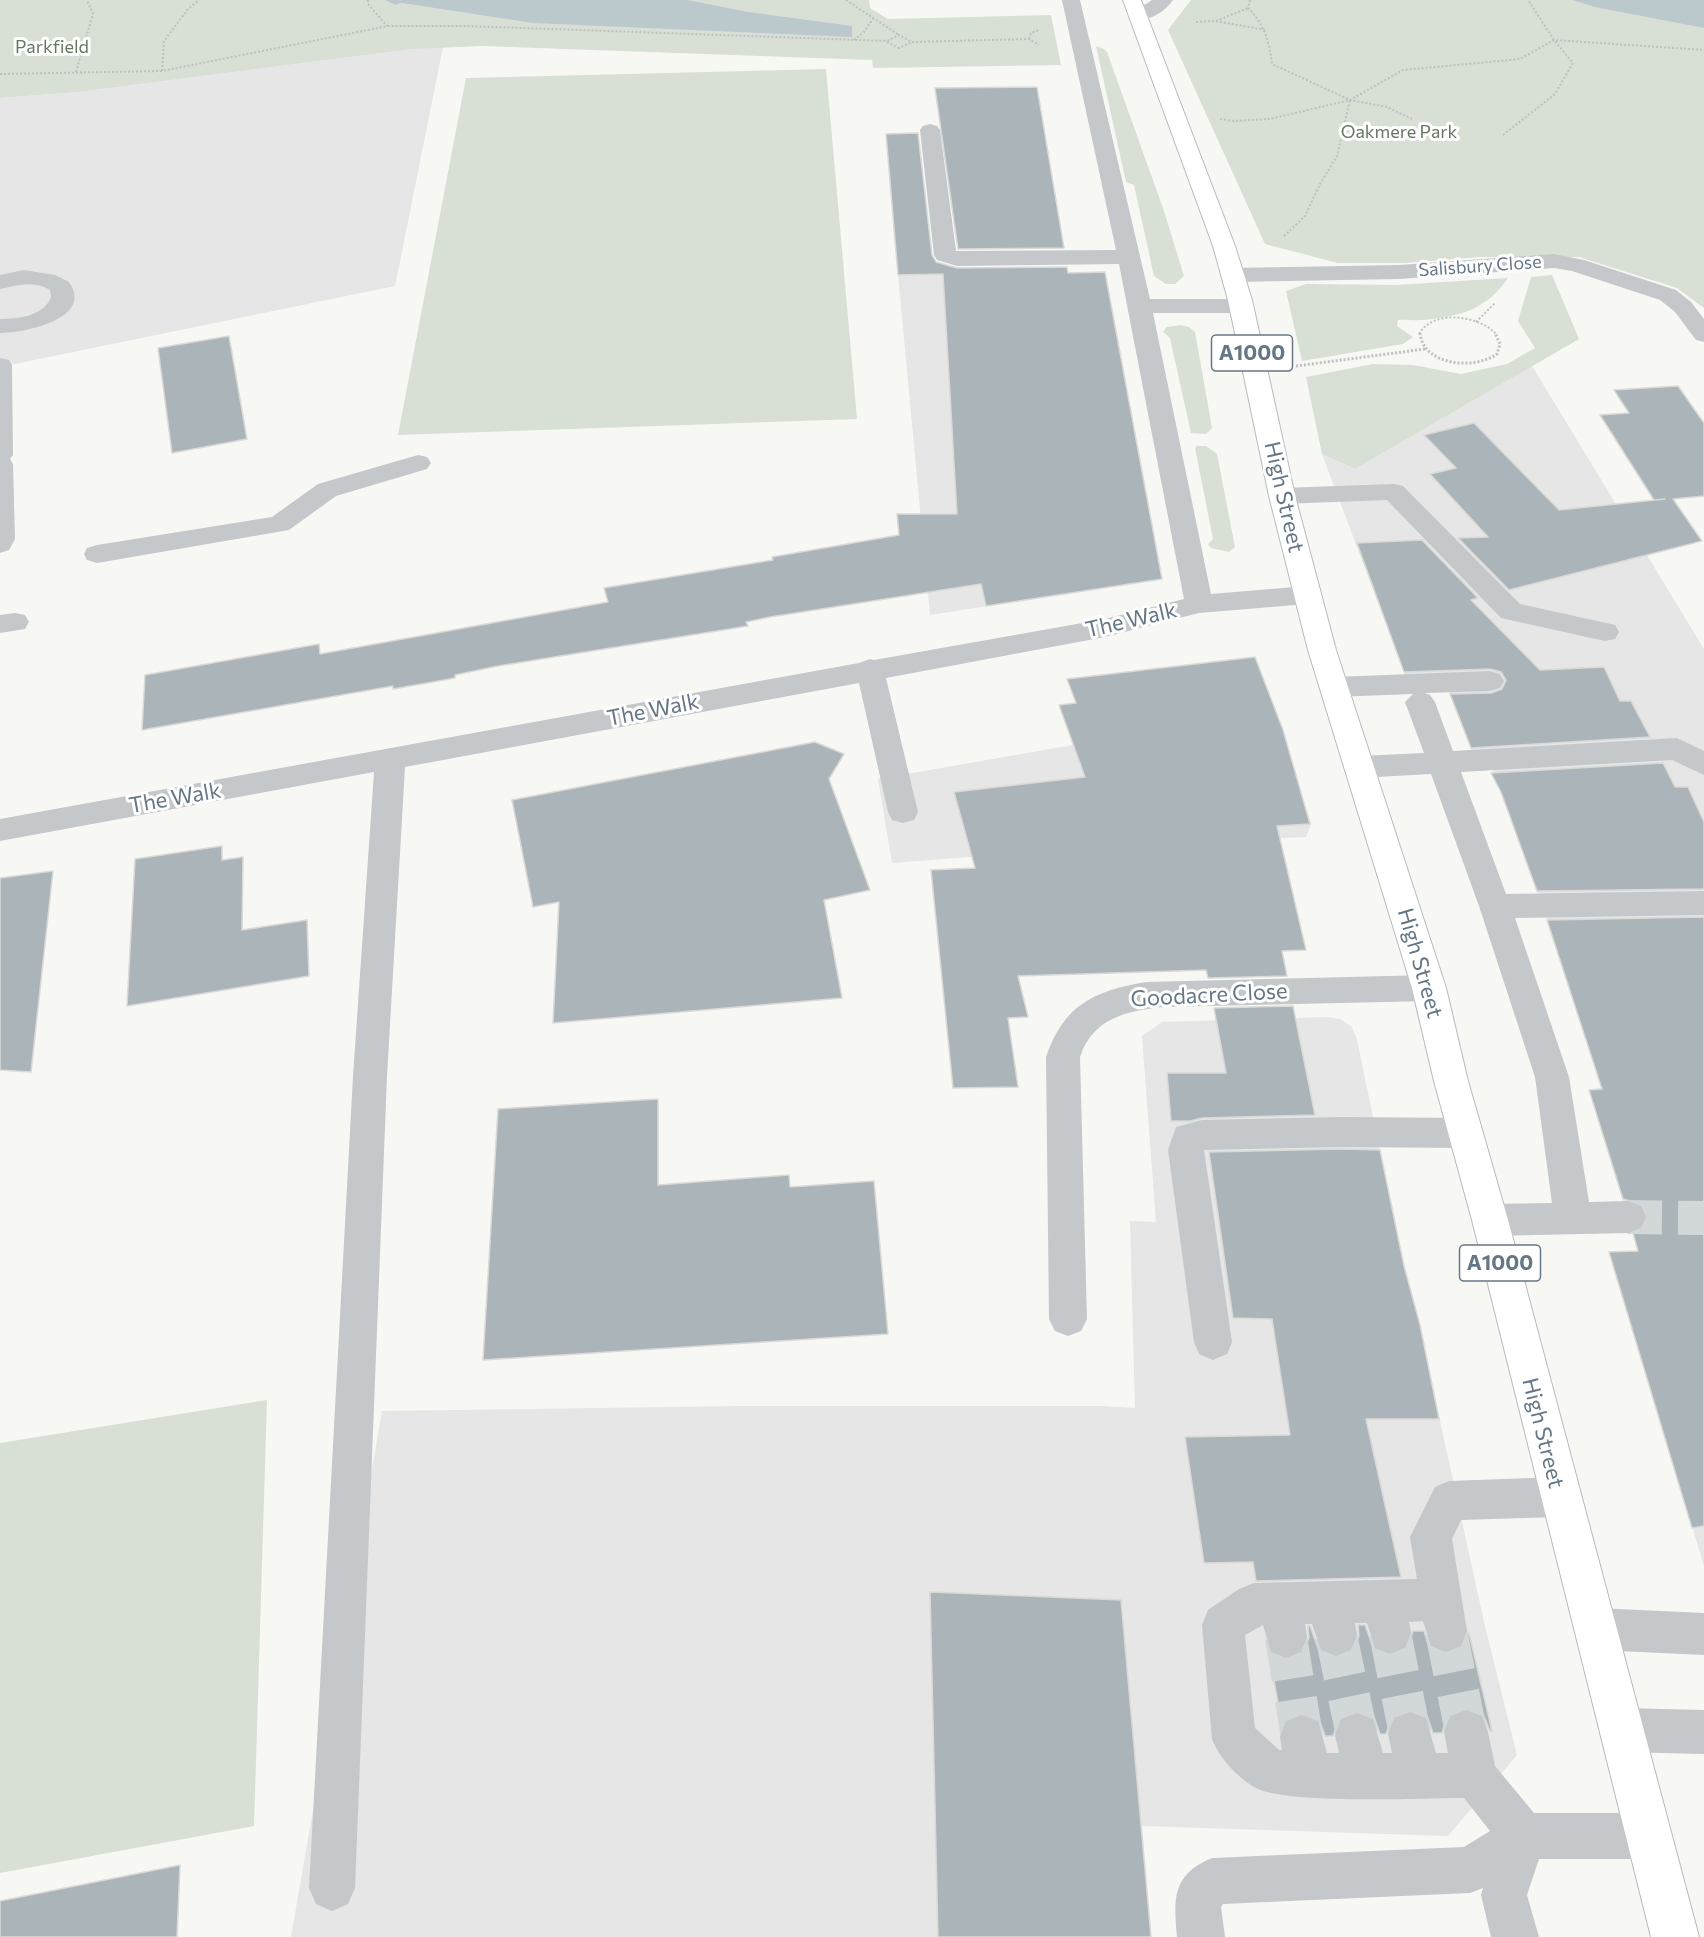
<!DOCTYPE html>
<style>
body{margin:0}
canvas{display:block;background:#f7f7f4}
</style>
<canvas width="1704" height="1937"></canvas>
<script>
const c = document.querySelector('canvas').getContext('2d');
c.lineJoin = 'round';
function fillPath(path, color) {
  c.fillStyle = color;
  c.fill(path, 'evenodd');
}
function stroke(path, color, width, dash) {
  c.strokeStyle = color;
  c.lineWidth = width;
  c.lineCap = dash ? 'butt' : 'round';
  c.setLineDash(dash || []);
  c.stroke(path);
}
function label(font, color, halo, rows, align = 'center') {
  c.font = font + ' Commissioner,sans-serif';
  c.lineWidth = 6;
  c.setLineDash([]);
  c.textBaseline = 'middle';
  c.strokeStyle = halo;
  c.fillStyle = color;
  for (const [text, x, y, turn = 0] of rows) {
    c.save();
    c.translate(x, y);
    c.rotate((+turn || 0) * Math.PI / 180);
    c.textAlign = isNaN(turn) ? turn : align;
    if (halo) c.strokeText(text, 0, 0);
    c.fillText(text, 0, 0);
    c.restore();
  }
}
fillPath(new Path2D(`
 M 443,47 L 395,286 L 0,367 L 0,98 L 78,92 L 412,49 Z
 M 1105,272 L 1162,579 L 930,615 L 898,275 Z
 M 1532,366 L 1704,649 L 1704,1566 L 1609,1252 L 1638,1251 L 1589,1090 L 1602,1088 L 1546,917 L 1492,768 L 1474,756 L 1442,676 L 1406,677 L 1322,454 L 1355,469 Z
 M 1278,718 L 1311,824 L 1306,837 L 1135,844 L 892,863 L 878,779 L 1073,745 Z
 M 1328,1017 L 1340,1019 L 1352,1027 L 1357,1040 L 1404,1266 L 1418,1320 L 1484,1622 L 1517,1755 L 1448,1836 L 1142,1826 L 1151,1937 L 291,1937 L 382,1411 L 744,1406 L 1101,1406 L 1135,1408 L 1130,1221 L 1156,1222 L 1142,1036 L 1162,1022 Z`), '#e5e6e5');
fillPath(new Path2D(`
 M 0,0 L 869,0 L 870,8 L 888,19 L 1051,15 L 1061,65 L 873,68 L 872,60 L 482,46 L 412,49 L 78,92 L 0,98 Z
 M 1191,0 L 1704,0 L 1704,308 L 1677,288 L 1579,257 L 1479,257 L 1405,263 L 1338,263 L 1265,244 L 1168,30 Z
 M 1096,46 L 1104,49 L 1107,52 L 1164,211 L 1184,276 L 1175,284 L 1166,284 L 1154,276 L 1134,185 L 1126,182 Z
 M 826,69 L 857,419 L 398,435 L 466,78 Z
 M 1552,275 L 1579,339 L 1355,469 L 1322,454 L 1306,377 L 1373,364 L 1413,365 L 1461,374 L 1507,364 L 1535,348 L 1518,321 L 1531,277 Z
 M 1508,278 C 1486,310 1459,317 1421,320 C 1413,321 1406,319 1398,320 L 1397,326 L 1413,337 L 1403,344 L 1302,361 L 1286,291 L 1306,284 L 1396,285 Z
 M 1181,325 L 1189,327 L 1195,332 L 1212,428 L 1206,434 L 1191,433 L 1170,338 L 1163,332 L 1167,327 Z
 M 1197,446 L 1206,446 L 1217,454 L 1235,547 L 1229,552 L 1211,548 L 1208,544 L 1213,539 L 1195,448 Z
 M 267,1400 L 254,1826 L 0,1873 L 0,1443 Z`), '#d8dfd5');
fillPath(new Path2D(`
 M 402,0 L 687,0 L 748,12 L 852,26 L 852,37 L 533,23 L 396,2 Z
 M 1573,0 L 1704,0 L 1704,28 L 1595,7 Z`), '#bbc8cc');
fillPath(new Path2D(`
 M 385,0 L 399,0 L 401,2 L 396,5 Z`), '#bbc8cc');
const building = new Path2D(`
 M 1037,87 L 1064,248 L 958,249 L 935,88 Z
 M 918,133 L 932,255 L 936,262 L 957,268 L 1067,267 L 1068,273 L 1105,272 L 1162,579 L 986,606 L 981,584 L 770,617 L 746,622 L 748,626 L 498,666 L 455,675 L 455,678 L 393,689 L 393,686 L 142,730 L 145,675 L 319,644 L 320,654 L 608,602 L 604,588 L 773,560 L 772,557 L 899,535 L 897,514 L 957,514 L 943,274 L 898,275 L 886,134 Z
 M 229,336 L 247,439 L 172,453 L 158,348 Z
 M 1678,386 L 1704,423 L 1704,496 L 1673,499 L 1702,541 L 1509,590 L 1458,538 L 1488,537 L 1430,474 L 1456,468 L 1424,435 L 1474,423 L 1559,510 L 1665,499 L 1654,500 L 1600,415 L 1629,413 L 1614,390 Z
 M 1422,540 L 1478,598 L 1471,600 L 1540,670 L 1604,667 L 1620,701 L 1631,701 L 1650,737 L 1471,748 L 1450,694 L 1491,693 L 1502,689 L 1506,680 L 1501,672 L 1490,669 L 1404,672 L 1357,543 Z
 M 1255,657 L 1283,730 L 1310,824 L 1277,826 L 1306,950 L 1282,951 L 1287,976 L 1208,978 L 1206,970 L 1018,976 L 1028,1017 L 1008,1018 L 1018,1087 L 953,1088 L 931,870 L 975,868 L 954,792 L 1085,777 L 1059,705 L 1076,703 L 1067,679 Z
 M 815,742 L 844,754 L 829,779 L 870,890 L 824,900 L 842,998 L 553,1023 L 559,902 L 533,907 L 512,800 Z
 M 1663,763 L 1675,787 L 1688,787 L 1704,822 L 1704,889 L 1537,891 L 1501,792 L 1491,773 Z
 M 222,846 L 222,860 L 243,857 L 242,930 L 307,920 L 309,976 L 127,1006 L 135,859 Z
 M 53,871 L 31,1072 L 0,1070 L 0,878 Z
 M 1704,917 L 1704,1526 L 1692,1528 L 1609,1252 L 1638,1251 L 1633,1233 L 1643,1229 L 1648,1216 L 1642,1204 L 1623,1199 L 1589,1090 L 1602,1089 L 1547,920 Z
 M 1293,1006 L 1315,1115 L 1202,1118 L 1190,1121 L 1171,1121 L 1167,1073 L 1226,1073 L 1214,1008 Z
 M 658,1099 L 658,1185 L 789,1175 L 790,1187 L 874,1181 L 888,1334 L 483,1360 L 498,1109 Z
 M 1341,1149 L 1380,1150 L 1404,1266 L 1420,1325 L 1439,1419 L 1366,1419 L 1401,1577 L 1256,1581 L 1253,1562 L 1204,1563 L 1185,1437 L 1290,1435 L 1272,1319 L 1233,1318 L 1209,1152 Z
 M 930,1592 L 1121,1600 L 1151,1937 L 938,1937 Z
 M 1358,1625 L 1365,1625 L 1374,1650 L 1389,1656 L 1407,1649 L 1413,1631 L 1424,1631 L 1429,1647 L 1445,1654 L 1462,1648 L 1469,1633 L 1492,1731 L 1490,1731 L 1483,1714 L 1467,1708 L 1448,1715 L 1442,1733 L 1433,1733 L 1427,1716 L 1411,1710 L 1393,1716 L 1386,1734 L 1380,1734 L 1374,1717 L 1358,1711 L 1340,1717 L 1333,1736 L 1325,1736 L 1319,1719 L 1303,1713 L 1285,1719 L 1282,1725 L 1269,1653 L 1285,1660 L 1302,1654 L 1309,1638 L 1308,1626 L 1310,1626 L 1319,1651 L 1337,1658 L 1353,1651 L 1359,1636 Z
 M 180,1865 L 177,1937 L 0,1937 L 0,1901 Z`);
fillPath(building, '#abb4b9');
stroke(building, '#d9d9d6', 1.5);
stroke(new Path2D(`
 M 1628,1217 L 1704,1218`), '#d2d7d8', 34, [34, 16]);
stroke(new Path2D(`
 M 1446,1631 L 1466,1732
 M 1390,1633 L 1410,1734
 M 1336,1635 L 1357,1735
 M 1286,1637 L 1302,1737`), '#d2d7d8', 42, [42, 21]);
const major = new Path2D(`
 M 1123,0 L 1141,0 L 1235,246 L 1252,300 L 1295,496 L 1336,650 L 1446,988 L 1468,1081 L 1508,1220 L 1699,1937 L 1651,1937 L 1472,1220 L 1434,1081 L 1412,988 L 1308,650 L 1269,496 L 1228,300 L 1213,246 Z`);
stroke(major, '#b7bbbf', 2);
stroke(new Path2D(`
 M 368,0 L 368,4 L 387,26
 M 846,0 L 899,35
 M 1250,0 L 1248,8 C 1265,25 1269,41 1272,64 L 1350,100 L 1387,107 L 1412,119
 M 1216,21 L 1248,8
 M 1196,22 L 1215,21 L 1266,30
 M 1029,39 L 1031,33 L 1039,30
 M 854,40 L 864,32 L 874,17
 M 887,42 L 899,48 L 912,42
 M 162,71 L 164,41 L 188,9 L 199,0
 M 76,72 L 93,14 L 87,0
 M 0,74 L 162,71 L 388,26 L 467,26 L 887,41 L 899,35 L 912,42 L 1029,39 L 1039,45
 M 1220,119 L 1233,121 L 1270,119 L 1350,100 L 1403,70 L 1520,59 L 1554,40 L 1704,50
 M 1503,135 L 1555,94 L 1573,63 L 1554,40 L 1528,0
 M 1284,236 L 1305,216 L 1320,184 L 1337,156 L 1350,100
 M 1476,322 L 1495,303
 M 1419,334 C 1433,309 1479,315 1496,334`), '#bec0c2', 2, [2, 2]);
stroke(new Path2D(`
 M 1420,333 C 1423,366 1475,370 1497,354 L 1500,344 L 1495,333
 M 1296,366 L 1425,349`), '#bec0c2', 3, [2, 2]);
fillPath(new Path2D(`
 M 1062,0 L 1080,0 L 1150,299 L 1242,299 L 1250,301 L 1254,306 L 1250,311 L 1242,313 L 1153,313 L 1211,594 L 1307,586 L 1317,589 L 1321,595 L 1317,601 L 1307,604 L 1199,613 L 1105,637 L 886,678 L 918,812 L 914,820 L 903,823 L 892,820 L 888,812 L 859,683 L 405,767 L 387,1076 L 355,1888 L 348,1904 L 332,1911 L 316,1904 L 309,1888 L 353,1076 L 374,772 L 0,841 L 0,819 L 859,663 L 870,659 L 874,660 L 1105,619 L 1184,599 L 1119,264 L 957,266 L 937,260 L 934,255 L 920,130 L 923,126 L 930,124 L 937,126 L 940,130 L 956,251 L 1116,250 Z
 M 1152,0 L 1173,0 C 1164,13 1147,23 1131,19 L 1128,15 C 1133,8 1145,6 1152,0 Z
 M 1554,254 L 1584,260 L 1676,290 L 1691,302 L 1704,319 L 1704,342 L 1696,340 L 1675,312 L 1660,300 L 1572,271 L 1554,268 L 1399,279 L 1232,282 L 1224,280 L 1221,275 L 1224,270 L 1232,268 L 1399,265 Z
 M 24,270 L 55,275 L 69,282 C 95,319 23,333 0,333 L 0,319 C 18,319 44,316 51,297 L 50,290 C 34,280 17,285 0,289 L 0,275 Z
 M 0,358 L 9,360 L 12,365 L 13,455 L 10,459 L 13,464 L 15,539 L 9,550 L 0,553 Z
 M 418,455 L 427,457 L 431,463 L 427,469 L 336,496 L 289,530 L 97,563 L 87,560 L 84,554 L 87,548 L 97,545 L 272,517 L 318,484 Z
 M 1394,484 L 1403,486 L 1520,604 L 1615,625 L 1619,632 L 1615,639 L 1605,641 L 1501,618 L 1387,500 L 1282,504 L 1273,502 L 1269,496 L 1273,490 L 1282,488 Z
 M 15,613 L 25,615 L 29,622 L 25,629 L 0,633 L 0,615 Z
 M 1490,671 L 1500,674 L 1504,681 L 1500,688 L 1490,691 L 1425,693 L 1430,695 L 1435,702 L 1453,751 L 1677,738 L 1704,751 L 1704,775 L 1672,760 L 1461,772 L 1506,894 L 1704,891 L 1704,915 L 1515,918 L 1569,1077 L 1589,1202 L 1628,1201 L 1641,1206 L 1646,1217 L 1641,1228 L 1628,1233 L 1490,1236 L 1477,1231 L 1472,1220 L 1477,1209 L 1490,1204 L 1552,1203 L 1535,1077 L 1479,906 L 1431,774 L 1359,778 L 1348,775 L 1344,767 L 1348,759 L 1359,756 L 1424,753 L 1405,702 L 1413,694 L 1333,697 L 1323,694 L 1319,687 L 1323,680 L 1333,677 Z
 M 1429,975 L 1441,979 L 1446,988 L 1441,997 L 1429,1001 L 1163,1007 C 1126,1011 1093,1018 1080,1057 L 1087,1319 L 1081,1331 L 1068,1336 L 1055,1331 L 1049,1319 L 1046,1057 C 1064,1005 1093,991 1146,982 Z
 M 1341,1117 L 1465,1118 L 1478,1122 L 1483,1133 L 1478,1144 L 1465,1148 L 1341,1147 L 1204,1150 L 1232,1342 L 1227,1354 L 1213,1360 L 1199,1354 L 1194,1342 L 1168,1150 L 1176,1127 L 1202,1120 Z
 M 1559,1477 L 1573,1483 L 1579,1497 L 1573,1511 L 1559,1517 L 1461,1520 L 1452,1539 L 1467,1631 L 1461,1646 L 1446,1652 L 1431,1646 L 1423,1621 L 1409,1622 L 1411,1633 L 1405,1648 L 1390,1654 L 1375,1648 L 1367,1623 L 1355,1623 L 1357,1635 L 1351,1650 L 1336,1656 L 1321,1650 L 1312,1624 L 1305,1624 L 1307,1637 L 1301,1652 L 1286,1658 L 1271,1652 L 1263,1625 L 1245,1635 L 1255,1728 L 1279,1750 L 1282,1750 L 1280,1737 L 1286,1721 L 1302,1715 L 1318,1721 L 1327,1753 L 1339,1753 L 1335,1735 L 1341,1719 L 1357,1713 L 1373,1719 L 1383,1753 L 1392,1753 L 1388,1734 L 1394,1718 L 1410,1712 L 1426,1718 L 1436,1753 L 1448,1753 L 1444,1732 L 1450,1716 L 1466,1710 L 1482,1716 L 1488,1732 L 1495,1766 L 1534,1813 L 1649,1813 L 1665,1820 L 1672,1836 L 1665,1852 L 1649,1859 L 1539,1859 L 1527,1895 L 1539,1937 L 1491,1937 L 1481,1895 L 1483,1888 L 1470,1893 L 1223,1904 L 1221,1907 L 1225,1937 L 1177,1937 C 1174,1899 1171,1875 1212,1858 L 1464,1847 L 1490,1831 L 1464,1798 C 1423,1798 1283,1805 1254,1787 C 1236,1776 1219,1757 1212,1739 L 1202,1625 L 1208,1610 L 1239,1589 L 1254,1583 L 1417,1579 L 1410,1537 L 1435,1487 L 1449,1481 Z
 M 1596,1608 L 1704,1613 L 1704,1655 L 1596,1650 L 1581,1644 L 1575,1629 L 1581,1614 Z
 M 1622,1708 L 1704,1710 L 1704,1754 L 1622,1752 L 1606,1746 L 1600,1730 L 1606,1714 Z`), '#c4c8cb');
fillPath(major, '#fff');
label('18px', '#647860', '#fff', [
 ["Parkfield",52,47],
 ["Oakmere Park",1399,132]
]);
label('18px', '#657786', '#fff', [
 ["Salisbury Close",1480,266,-4]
]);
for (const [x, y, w] of [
 [1252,353,81],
 [1500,1263,81]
]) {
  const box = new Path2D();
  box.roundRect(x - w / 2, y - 18, w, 36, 4.5);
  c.fillStyle = '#fff';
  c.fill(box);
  stroke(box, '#657786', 1.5);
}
label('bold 21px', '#657786', null, [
 ["A1000",1252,353],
 ["A1000",1500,1263]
]);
label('22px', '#657786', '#fff', [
 ["High Street",1284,497,77],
 ["The Walk",1131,620,-13],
 ["The Walk",653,710,-11],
 ["The Walk",175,798,-10],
 ["High Street",1420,963,74],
 ["Goodacre Close",1209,995,-3],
 ["High Street",1543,1433,76]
]);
</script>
